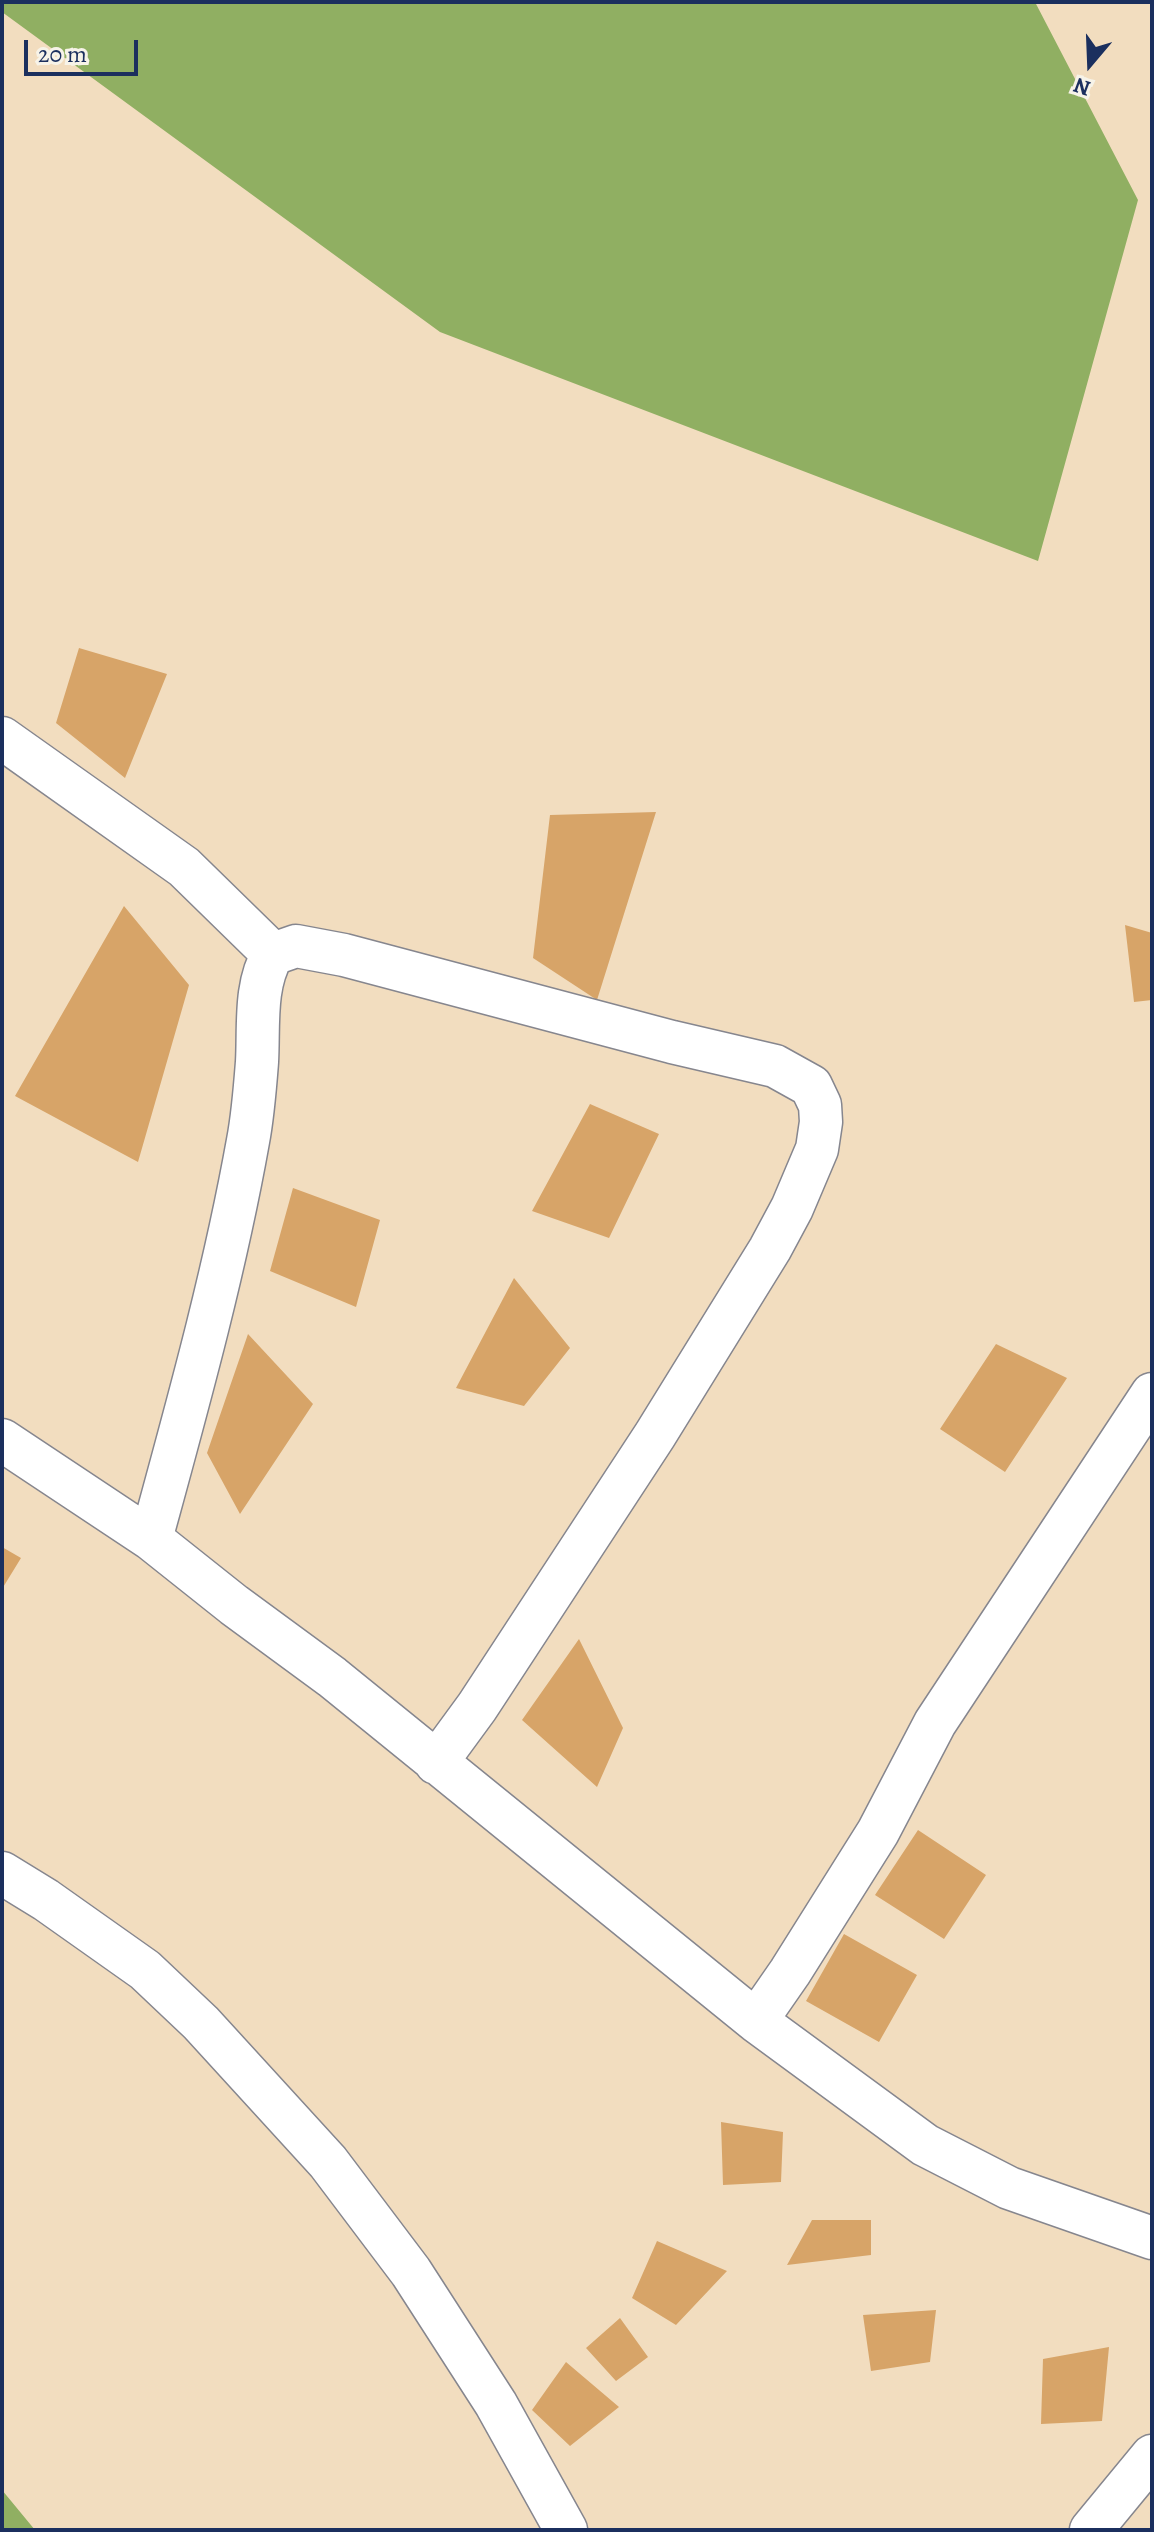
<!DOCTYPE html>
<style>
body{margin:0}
#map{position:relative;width:1154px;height:2532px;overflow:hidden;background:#f2ddbf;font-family:Alegreya,serif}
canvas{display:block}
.frame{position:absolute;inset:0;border:4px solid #1b2f5e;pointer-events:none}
.north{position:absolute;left:1050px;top:24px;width:80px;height:80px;-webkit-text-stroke:6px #f7f3e8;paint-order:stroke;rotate:199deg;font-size:22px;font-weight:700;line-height:32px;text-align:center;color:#1b2f5e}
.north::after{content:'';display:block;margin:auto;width:28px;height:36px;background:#1b2f5e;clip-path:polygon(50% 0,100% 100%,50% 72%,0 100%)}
.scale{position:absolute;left:24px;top:40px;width:114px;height:36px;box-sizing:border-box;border:4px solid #1b2f5e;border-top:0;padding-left:10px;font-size:24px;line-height:28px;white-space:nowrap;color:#1b2f5e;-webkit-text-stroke:6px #f7f3e8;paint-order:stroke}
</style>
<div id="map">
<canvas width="1154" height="2532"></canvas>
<div class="frame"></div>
<div class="north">N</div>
<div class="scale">20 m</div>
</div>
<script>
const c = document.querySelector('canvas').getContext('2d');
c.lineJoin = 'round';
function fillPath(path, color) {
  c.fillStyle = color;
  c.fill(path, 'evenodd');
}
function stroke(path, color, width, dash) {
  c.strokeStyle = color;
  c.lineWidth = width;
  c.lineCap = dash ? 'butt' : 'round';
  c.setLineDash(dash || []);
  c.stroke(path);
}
fillPath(new Path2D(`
 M 2,2 L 1035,2 L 1138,200 L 1038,561 L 440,332 L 2,12 Z
 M 2,2490 L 35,2530 L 2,2530 Z`), '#90af62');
fillPath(new Path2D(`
 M 79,648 L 167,674 L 125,778 L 56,723 Z
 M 656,812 L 597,1000 L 533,958 L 550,815 Z
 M 124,906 L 189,985 L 138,1162 L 15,1096 Z
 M 1125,925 L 1152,933 L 1152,1000 L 1134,1002 Z
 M 590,1104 L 659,1134 L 609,1238 L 532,1211 Z
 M 293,1188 L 380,1220 L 356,1307 L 270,1271 Z
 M 514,1278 L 570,1348 L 524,1406 L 456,1388 Z
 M 248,1334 L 313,1404 L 240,1514 L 207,1453 Z
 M 996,1344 L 1067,1378 L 1005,1472 L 940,1429 Z
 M 2,1547 L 21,1558 L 2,1589 Z
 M 579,1639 L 623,1728 L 597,1787 L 522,1720 Z
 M 918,1830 L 986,1875 L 944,1939 L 875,1895 Z
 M 844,1934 L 917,1975 L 879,2042 L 806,2001 Z
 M 721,2122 L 783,2132 L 781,2182 L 723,2185 Z
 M 812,2220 L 871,2220 L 871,2255 L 787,2265 Z
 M 657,2241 L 727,2271 L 676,2325 L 632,2298 Z
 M 936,2310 L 930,2362 L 871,2371 L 863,2315 Z
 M 620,2318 L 648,2357 L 616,2381 L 586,2348 Z
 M 1109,2347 L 1102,2421 L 1041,2424 L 1043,2359 Z
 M 566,2362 L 619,2407 L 570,2446 L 532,2410 Z`), '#d7a468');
const street = new Path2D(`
 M 2,738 L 184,867 L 273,954
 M 2,1440 L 151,1539 L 234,1605 L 332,1677 L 756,2021 L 925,2145 L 1009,2188 L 1152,2238
 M 151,1539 C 187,1407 224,1275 248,1141 C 253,1115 255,1088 257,1062 C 259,1027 254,985 273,954 L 296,946 L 344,955 L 672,1042 L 775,1066 L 811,1086 L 820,1105 L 821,1122 L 817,1149 L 792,1208 L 770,1249 L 655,1435 L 477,1707 L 436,1763
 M 2,1873 L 46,1900 L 145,1970 L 201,2023 L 328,2162 L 411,2272 L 496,2404 L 566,2530
 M 756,2021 L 790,1972 L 878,1832 L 935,1723 L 1152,1394
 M 1091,2530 L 1152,2456`);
stroke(street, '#86868e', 45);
stroke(street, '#fff', 42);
</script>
